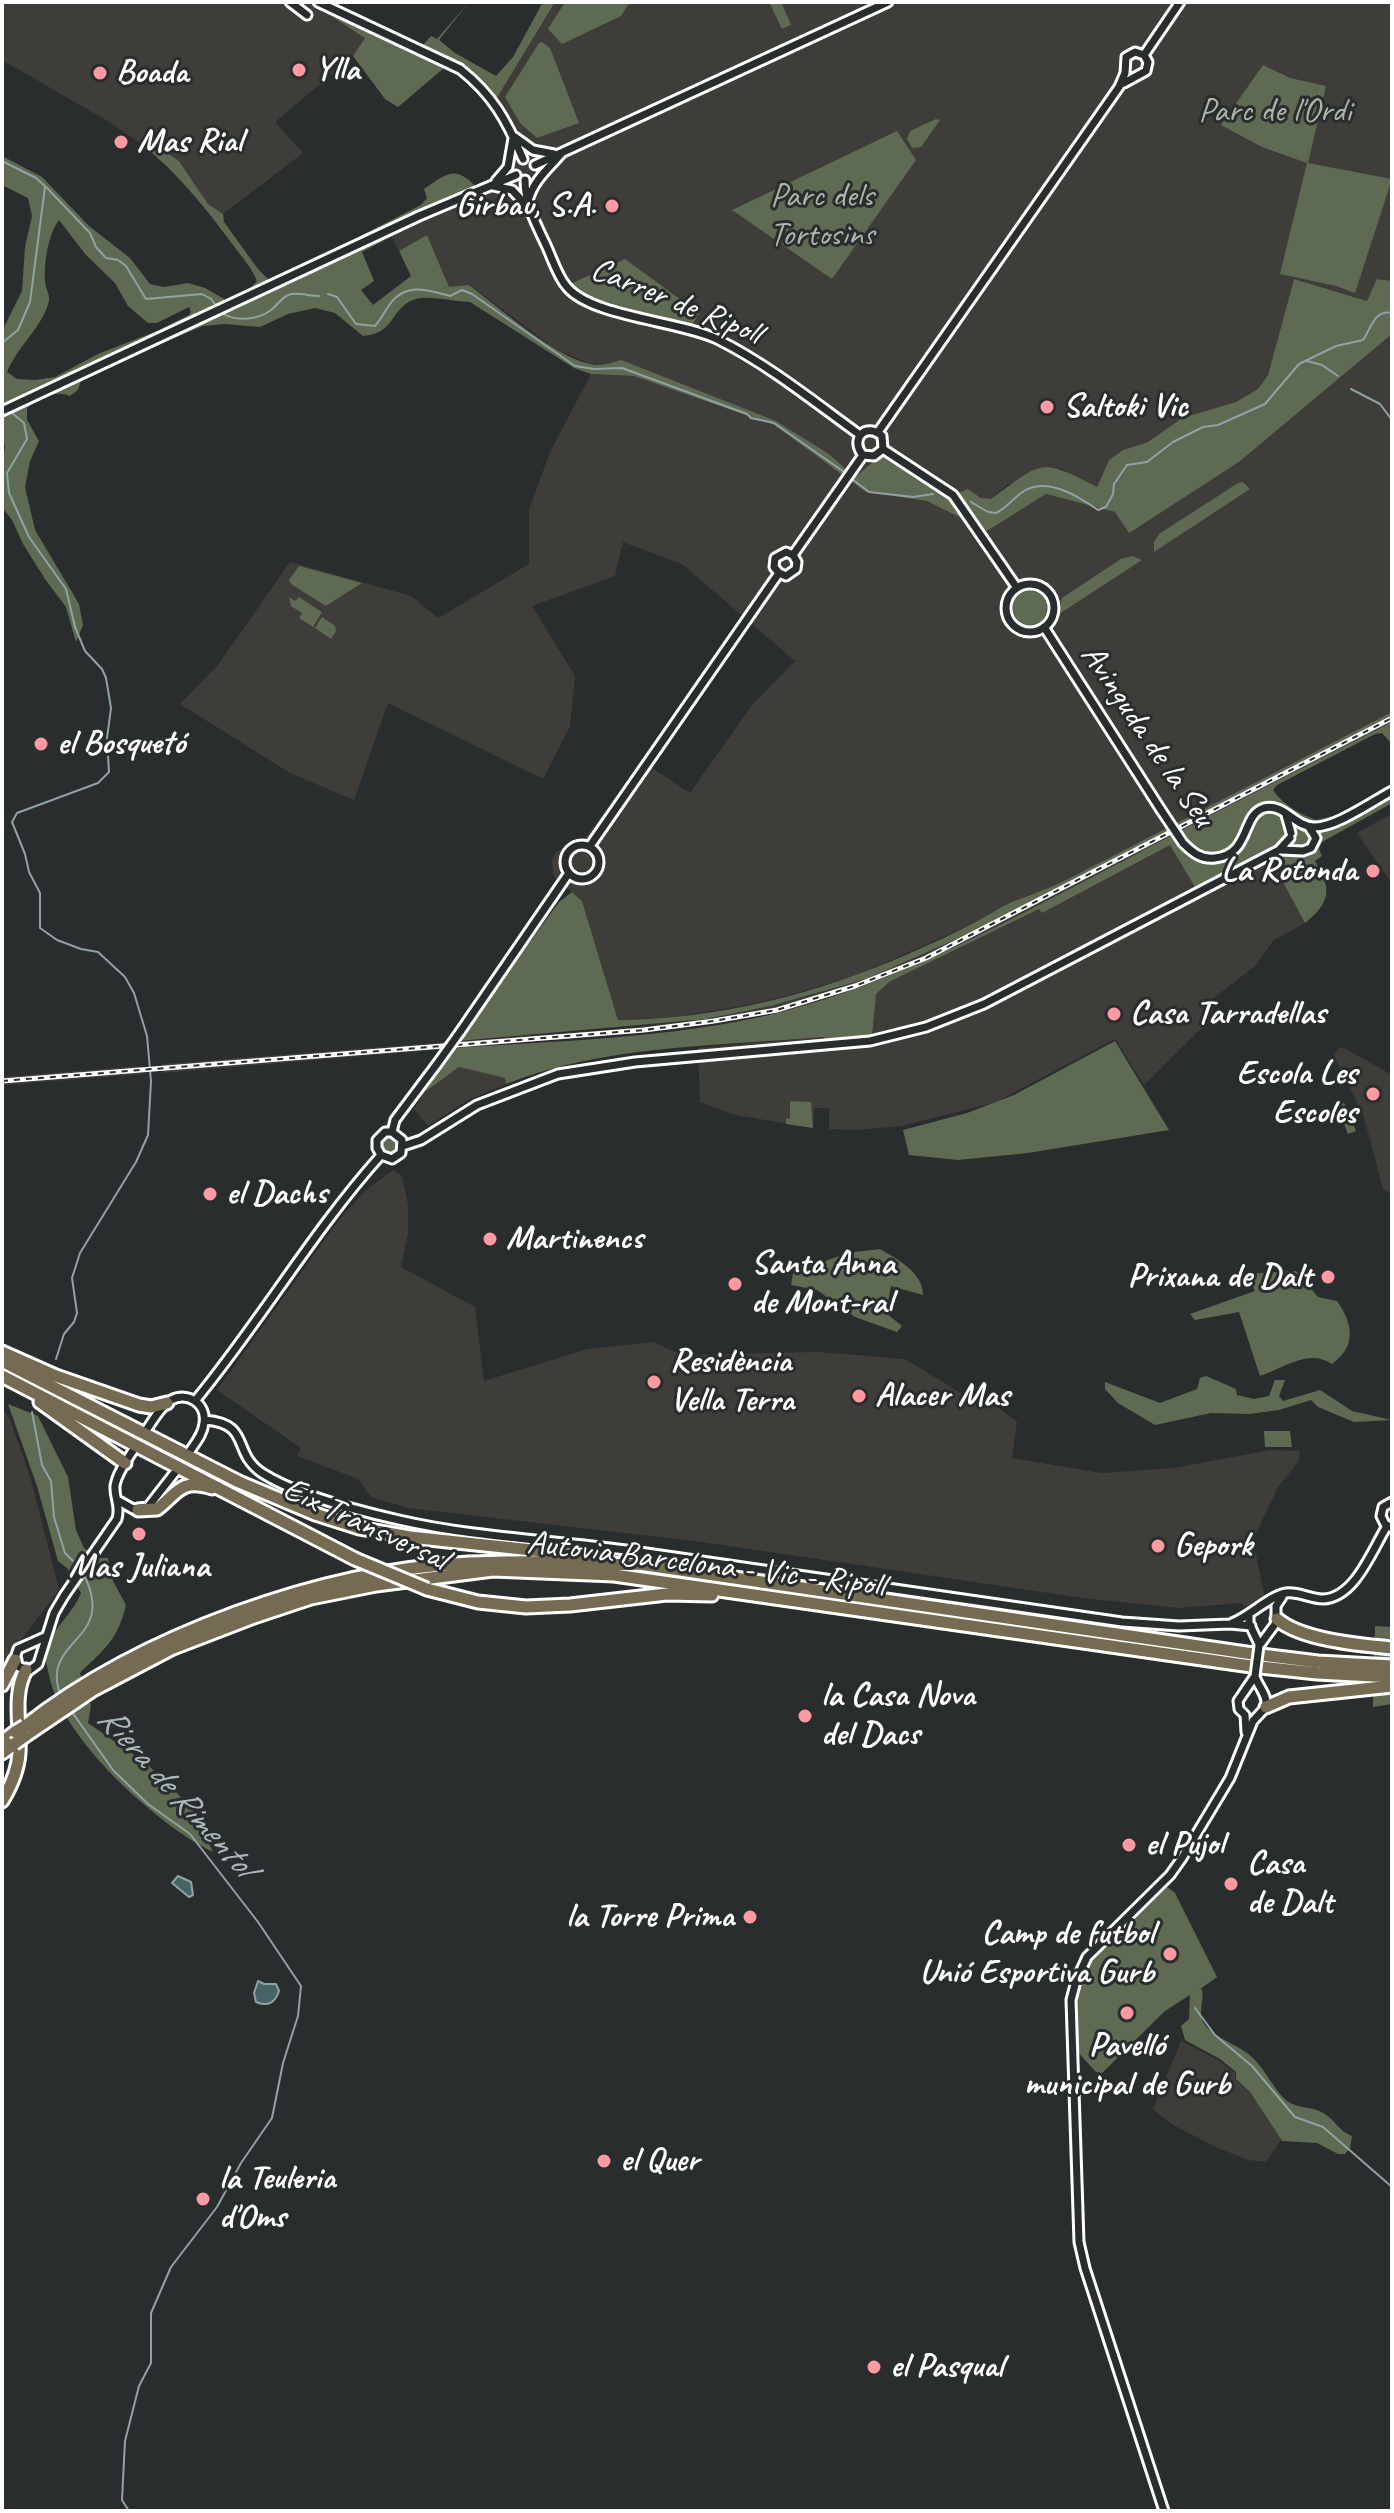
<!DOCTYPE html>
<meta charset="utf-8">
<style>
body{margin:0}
#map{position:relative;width:1394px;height:2513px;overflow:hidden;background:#2a2d2e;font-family:Caveat,sans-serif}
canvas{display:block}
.frame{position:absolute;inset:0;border:4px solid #fff;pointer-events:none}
</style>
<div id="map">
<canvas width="1394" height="2513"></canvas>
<div class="frame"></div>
</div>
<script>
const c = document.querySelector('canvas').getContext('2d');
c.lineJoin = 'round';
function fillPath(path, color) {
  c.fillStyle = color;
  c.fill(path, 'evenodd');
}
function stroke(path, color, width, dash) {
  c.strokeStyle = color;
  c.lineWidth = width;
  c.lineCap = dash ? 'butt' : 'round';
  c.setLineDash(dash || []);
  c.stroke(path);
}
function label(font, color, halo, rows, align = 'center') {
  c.font = font + ' Caveat,sans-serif';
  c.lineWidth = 6;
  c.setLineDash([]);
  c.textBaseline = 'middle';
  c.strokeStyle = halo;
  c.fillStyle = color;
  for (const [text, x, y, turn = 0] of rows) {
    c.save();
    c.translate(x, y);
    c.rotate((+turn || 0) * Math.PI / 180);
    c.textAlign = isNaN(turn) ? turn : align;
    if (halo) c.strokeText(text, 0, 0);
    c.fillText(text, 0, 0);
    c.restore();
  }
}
fillPath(new Path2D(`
 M 2,2 L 324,2 L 333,17 L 366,38 L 353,56 L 275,122 L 303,153 L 223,214 L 208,204 L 179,161 L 147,138 L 140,143 L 106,120 L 2,60 Z
 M 555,2 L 1392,2 L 1392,281 L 1377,279 L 1368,301 L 1294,279 L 1268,375 L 1258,389 L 1236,402 L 1182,418 L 1148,442 L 1123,450 L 1109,460 L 1097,487 L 1060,468 L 1007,485 L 991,499 L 985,500 L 968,489 L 953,495 L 855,477 L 829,454 L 776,421 L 621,361 L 606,365 L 590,364 L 554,348 L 470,285 L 449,288 L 427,235 L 399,251 L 391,236 L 421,221 L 417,212 L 486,183 L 501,171 L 508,161 L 511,144 L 492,106 Z
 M 1392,334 L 1392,712 L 1068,879 L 1036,895 L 1012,903 L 972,924 L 860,974 L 791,995 L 742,1006 L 674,1017 L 618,1020 L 582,901 L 553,875 L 552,860 L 556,852 L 586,837 L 642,761 L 690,793 L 752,705 L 795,661 L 682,564 L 623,542 L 615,576 L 532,606 L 575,676 L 570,726 L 543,779 L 388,703 L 354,800 L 290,773 L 180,704 L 218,665 L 290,562 L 411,596 L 438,618 L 529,564 L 529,510 L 550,452 L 591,374 L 634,376 L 774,425 L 866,492 L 927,501 L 987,531 L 1046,494 L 1115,512 L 1239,462 Z
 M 1392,715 L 1392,722 L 1025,913 L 927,961 L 869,984 L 800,1007 L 681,1029 L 163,1073 L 162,1064 L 619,1029 L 706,1019 L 770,1006 L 866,979 L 966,935 L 1051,893 Z
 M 1392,814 L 1392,884 L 1357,833 Z
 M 1170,844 L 1267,849 L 1305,923 L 1274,940 L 1255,966 L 1214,998 L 1212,1018 L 1144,1085 L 1115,1039 L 996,1102 L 902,1126 L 855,1130 L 829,1129 L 829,1108 L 814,1108 L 813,1128 L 735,1115 L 700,1102 L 698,1048 L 824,1037 L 873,1009 L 876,993 L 889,982 L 1039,909 L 1042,913 Z
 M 1339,1048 L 1344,1048 L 1392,1075 L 1392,1194 L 1383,1189 L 1364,1117 L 1335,1058 L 1335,1053 Z
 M 140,1066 L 141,1074 L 2,1085 L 2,1077 Z
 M 459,1067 L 506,1078 L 506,1084 L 468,1100 L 428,1126 L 414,1109 L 425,1092 Z
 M 393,1170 L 402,1176 L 408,1205 L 408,1234 L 401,1267 L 475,1307 L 484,1381 L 587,1349 L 653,1342 L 682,1355 L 818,1352 L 905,1359 L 959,1392 L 989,1400 L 1017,1422 L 1012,1458 L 1102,1473 L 1174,1468 L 1270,1450 L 1300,1451 L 1298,1462 L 1278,1487 L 1253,1540 L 1265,1599 L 1248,1608 L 1241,1603 L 1178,1608 L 1083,1598 L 702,1542 L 408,1508 L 371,1497 L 358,1479 L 297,1456 L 301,1448 L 217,1390 L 338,1221 L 366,1190 Z
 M 2,1408 L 10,1419 L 30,1476 L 59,1590 L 2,1665 Z
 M 1181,2041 L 1218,2060 L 1235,2073 L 1235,2079 L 1250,2092 L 1281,2140 L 1266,2162 L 1248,2160 L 1218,2148 L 1173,2125 L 1153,2109 Z`), '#3e3d39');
fillPath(new Path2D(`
 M 324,2 L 332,2 L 334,7 L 423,45 L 431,36 L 437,39 L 469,2 L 439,40 L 455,53 L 496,76 L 513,57 L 543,2 L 555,2 L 492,106 C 479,89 463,77 444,68 L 398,107 L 385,99 L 353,56 L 365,38 L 333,17 Z
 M 565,2 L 630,2 L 621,16 L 562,44 L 548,29 Z
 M 769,2 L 781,2 L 791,25 L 782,29 Z
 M 542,42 L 550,48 L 579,123 L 537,138 L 520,123 L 505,97 L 539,43 Z
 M 1263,65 L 1290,78 L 1326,86 L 1308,163 L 1392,179 L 1355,293 L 1336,286 L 1280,274 L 1307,163 L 1262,147 L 1221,125 Z
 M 936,119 L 940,120 L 921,147 L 912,148 L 907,139 L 910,131 Z
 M 897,131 L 916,160 L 832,279 L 732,210 Z
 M 146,138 L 179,161 L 208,204 L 223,214 L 224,222 L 258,269 L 268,279 L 280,277 L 421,205 L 427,198 L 424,189 C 446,174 455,164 476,187 L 417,212 L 421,221 L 362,252 L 374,281 L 361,290 L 373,305 L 411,276 L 399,251 L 427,235 L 449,287 L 469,285 C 500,308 553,356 590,364 C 600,367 611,363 621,360 L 776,421 L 829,454 L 855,477 L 884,453 L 953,495 L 968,489 L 981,498 L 991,499 C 1042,463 1038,456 1097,487 L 1109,460 L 1123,450 L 1148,442 L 1182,418 L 1236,402 L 1258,389 L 1268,375 L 1294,279 L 1367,301 L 1377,279 L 1392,281 L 1392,334 L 1239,462 L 1129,533 L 1115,512 L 1046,494 L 987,531 L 927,501 L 866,492 L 774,425 L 634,376 L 591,374 L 574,368 L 470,302 C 454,302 426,294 413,300 C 390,309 395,334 363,336 L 335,313 L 315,308 L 288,314 L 260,327 L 224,324 L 203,326 L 82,377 L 78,390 L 70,396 C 57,389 37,399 27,408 L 27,420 L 39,441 L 30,461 L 25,487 L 35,530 L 79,604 L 83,625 L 76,642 L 66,607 L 45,579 L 23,544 L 12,520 L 2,507 L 2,469 L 5,447 L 2,432 L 2,331 L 22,291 L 25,247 L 32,216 L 28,198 L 2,185 L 2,156 L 42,177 L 89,226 L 130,258 L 150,284 L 164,287 L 188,283 L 205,288 L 226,300 L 248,291 L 257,281 C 252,268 241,256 233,245 C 205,207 177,172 140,143 ZM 59,220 L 86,255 L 115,283 L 128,306 L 148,323 L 157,323 L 189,307 L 191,312 L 189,315 L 157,331 L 98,354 L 55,377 L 35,380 L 17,379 L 7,372 C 17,347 45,324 49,300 C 50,294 45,288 45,281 C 44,263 48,234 59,220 Z
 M 625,259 L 699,313 L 690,330 L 606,308 L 566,286 Z
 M 1243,482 L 1250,489 L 1154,552 L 1154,542 L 1159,534 L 1238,483 Z
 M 1132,556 L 1142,560 L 1059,614 L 1062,598 L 1121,559 Z
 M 299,566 L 362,583 L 326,606 L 291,584 L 289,580 Z
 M1013 608a17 17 0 1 1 34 0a17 17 0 1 1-34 0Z
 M 289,597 L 295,601 L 299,597 L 322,612 L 313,627 L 299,618 L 302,613 L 291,606 Z
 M 322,617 L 335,626 L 336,631 L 331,639 L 315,628 Z
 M 1392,712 L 1392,715 L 1051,893 L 966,935 L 866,979 L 770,1006 L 706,1019 L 458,1041 L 559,902 L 572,892 L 582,901 L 618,1020 C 717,1019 818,994 908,954 C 930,944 953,934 974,923 C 987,916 999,908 1012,902 C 1031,895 1050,888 1068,879 Z
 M 1392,722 L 1392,744 L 1382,733 L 1375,734 L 1277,785 L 1273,790 C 1282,804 1301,815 1316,820 L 1334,816 L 1392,785 L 1392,803 L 1322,842 L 1319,849 L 1322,856 L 1315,861 C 1332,889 1331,902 1305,923 L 1275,867 L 1271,868 L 1269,864 L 1273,861 L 1267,849 L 1195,887 L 1170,845 L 1042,913 L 1039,909 L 889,982 L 876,994 L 872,1036 L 869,1038 L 826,1041 L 824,1037 C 721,1046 602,1045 506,1084 L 505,1078 L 459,1067 L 425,1092 L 454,1048 C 567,1040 694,1038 803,1006 C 916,973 1019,915 1123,861 C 1212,814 1302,768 1392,722 Z
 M 1115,1041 L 1169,1130 L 1028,1153 L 958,1160 L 909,1155 L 903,1130 L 967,1113 L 1014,1095 Z
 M 790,1101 L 811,1102 L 813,1128 L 786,1124 L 786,1118 L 790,1119 Z
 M 1344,1103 L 1356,1131 L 1348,1134 L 1337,1106 Z
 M380 1145a10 10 0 1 1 20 0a10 10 0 1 1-20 0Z
 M 880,1249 C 897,1259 923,1272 923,1295 L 891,1286 L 886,1313 L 902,1326 L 897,1332 L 855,1317 L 817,1290 L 791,1285 L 793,1273 L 847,1253 Z
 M 1296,1271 L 1318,1297 L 1337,1301 C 1353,1324 1357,1346 1332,1364 C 1309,1348 1284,1368 1260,1376 L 1239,1312 L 1195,1320 L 1190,1314 L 1255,1291 L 1246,1274 Z
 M 1206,1376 L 1236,1389 L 1237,1395 L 1254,1399 L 1269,1396 L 1275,1380 L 1285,1380 L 1279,1396 L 1283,1401 L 1320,1390 L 1352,1411 L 1392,1420 L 1354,1422 L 1318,1407 L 1311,1400 L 1279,1410 L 1249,1414 L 1211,1413 L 1155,1425 L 1118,1403 L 1105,1389 L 1105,1382 L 1160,1403 L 1197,1389 L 1200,1378 Z
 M 8,1404 L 38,1416 L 68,1477 L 76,1530 L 84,1548 L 99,1558 L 108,1558 L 113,1581 L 126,1605 C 117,1641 106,1647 80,1673 L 91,1706 L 88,1723 L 147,1764 L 193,1809 L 213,1852 C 156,1824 61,1738 49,1675 C 48,1669 45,1661 45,1656 C 48,1631 73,1615 81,1593 L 67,1568 L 58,1561 L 37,1486 Z
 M 1264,1431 L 1290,1431 L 1292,1447 L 1265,1447 Z
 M 1375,1626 L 1392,1627 L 1392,1704 L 1373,1707 Z
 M 1167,1887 L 1175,1893 L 1217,1977 L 1199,1990 L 1202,1989 C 1204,1999 1199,2010 1202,2020 C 1208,2035 1234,2043 1247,2053 C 1264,2065 1271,2087 1287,2101 C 1298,2109 1312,2106 1323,2113 C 1335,2119 1338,2131 1352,2136 L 1350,2148 L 1345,2154 L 1338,2154 L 1317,2143 L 1282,2141 L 1250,2092 L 1236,2079 L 1236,2072 L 1220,2059 L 1185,2040 L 1181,2026 L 1189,2019 L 1190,1995 L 1165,2011 L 1102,2073 L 1096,2072 L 1075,2049 C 1074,2015 1075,1985 1095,1955 Z`), '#5e6b52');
const water = new Path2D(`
 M 178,1876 L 191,1882 L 193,1895 L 189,1897 L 172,1883 Z
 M 258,1981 L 264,1984 L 276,1984 L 279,1991 C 275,2003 268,2007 256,2002 L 254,1993 Z`);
fillPath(water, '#466466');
stroke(water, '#90a2a3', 2);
stroke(new Path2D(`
 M 2,161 L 36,178 L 48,189 L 90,233 L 96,247 L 106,258 L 118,260 L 126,266 L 146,299 L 202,294 L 211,299 L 218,308
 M 328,294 L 337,297 L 356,324 L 375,326 C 381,319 385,311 390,304 C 406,282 428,290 450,296 L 462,290 L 472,294 L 575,366 L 594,369 L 622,368 L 747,414 L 751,418 L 774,423 L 847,474
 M 222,313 C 236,322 258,320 271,310 C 278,305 283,295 292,294 C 300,293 311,296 319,296
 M 2,343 L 18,330 L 30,302 L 45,187
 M 1307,361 L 1322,365 L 1338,376
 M 1351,389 L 1380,404 L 1392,420
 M 12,413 L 24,423 L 27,439 L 7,473 L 9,493 L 29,537 L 66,589 L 75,627 L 85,651 L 102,669 L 106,678 L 111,708 L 107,738 L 109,772 L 98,783 L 17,813 L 12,822 L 25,854 L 29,872 L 40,893 L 40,928 L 57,940 L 81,949 L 98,952 L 125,977 L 134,993 L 147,1036 L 151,1081 L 148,1135 L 136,1162 L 80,1253 L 72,1278 L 77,1313 L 74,1322 L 64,1334 L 56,1359
 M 852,479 L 869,492 L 913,497 L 933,494
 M 971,502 L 988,512 L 996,513 C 1006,508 1013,499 1021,493 C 1045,475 1078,496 1098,510 L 1106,507 L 1113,494 L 1114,484 L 1127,465 L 1147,462 L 1173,442 L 1203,427 L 1218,425 L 1265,404 L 1299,364 L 1336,346 L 1363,340 C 1371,329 1374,309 1392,313
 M 32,1412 L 42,1465 L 51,1481 L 54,1517 L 65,1553 L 73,1561
 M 59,1691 C 43,1638 117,1641 84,1575
 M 72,1712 L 113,1770 L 148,1804 L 190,1834 L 258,1922 L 301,1986 L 298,2016 L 283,2063 L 272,2118 L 241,2163 L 217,2207 L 171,2267 L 151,2313 L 151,2363 L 139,2386 L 125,2441 L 122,2500 L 129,2511
 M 1195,2008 L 1215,2035 L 1252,2066 L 1295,2117 L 1323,2127 L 1392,2187`), '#90a2a3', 2);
const minor = new Path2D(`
 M 290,2 L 307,15
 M 318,2 L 460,69 C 493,95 507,121 523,159
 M 1144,55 L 1180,2
 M 1124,83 L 1146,71 L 1148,62 L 1144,55
 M 515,137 L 533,150 L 554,154
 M 535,165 L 888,2
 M 525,180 C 525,203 535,222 545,243 C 552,257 557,276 567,287 C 592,317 680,321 717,339 C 769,365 813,401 860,435
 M 496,181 L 508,167 L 513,138
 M 493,186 L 512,190 L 526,205
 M 528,201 C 533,181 548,169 561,154
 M 2,411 L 419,216 L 516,175
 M 878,432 L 1119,87 L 1125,73 L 1126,57 L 1135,52 L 1144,55
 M 883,449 L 953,495 L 1017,588
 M 863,455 C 849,439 866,422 882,436 L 883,449
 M 863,455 L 874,456 L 883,449
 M 793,555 L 863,455
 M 779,573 L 774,567 L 775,558 L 786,552 L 793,555
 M 779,573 L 786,576 L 796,569 L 797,562 L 793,555
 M1006 608a24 24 0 1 1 48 0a24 24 0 1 1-48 0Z
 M 1044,627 L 1161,810
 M 1286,815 L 1291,833
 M 1183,843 C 1192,852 1201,860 1215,858 C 1251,854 1241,815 1264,808 C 1284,803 1295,827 1314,827 C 1335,828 1373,801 1392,791
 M565 862a17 17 0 1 1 34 0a17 17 0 1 1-34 0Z
 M 590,846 L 779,573
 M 1281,850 L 1303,851 L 1311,848 L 1316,838 L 1309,827
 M 460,1032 L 569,873
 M 392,1132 L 395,1120 L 437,1064
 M 403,1146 L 421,1140 L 477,1105 L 558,1074 L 635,1062 L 870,1041 L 926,1027 L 984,1004 L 1279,850 L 1290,838
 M 381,1155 L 392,1159 L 401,1153 L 402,1140 L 392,1132
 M 381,1155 L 377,1148 L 377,1140 L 385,1132 L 392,1132
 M 195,1401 C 261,1321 312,1232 381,1155
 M 205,1420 C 252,1424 231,1452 262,1473 C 296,1495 359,1511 399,1520 C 473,1537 551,1540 626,1550 C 792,1574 957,1599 1122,1622 L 1179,1626 L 1230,1624 L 1251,1626
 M 147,1429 C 154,1419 161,1406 171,1400 C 188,1391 207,1404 204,1423 C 203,1434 196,1442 190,1451
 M 119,1501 L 133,1509 L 148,1507 L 176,1471
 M 1392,1502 L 1383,1507 L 1381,1516 L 1385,1524 L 1392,1528
 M 1249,1614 L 1249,1623 L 1259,1644
 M 1232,1623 C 1249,1617 1269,1596 1286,1593 C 1298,1591 1310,1599 1323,1599 C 1355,1598 1372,1550 1387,1526
 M 45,1637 L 18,1649 L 15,1658 L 19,1667 L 30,1670 L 38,1664 L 54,1613 L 64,1596 L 117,1519 C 121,1504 114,1499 115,1486 C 117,1473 127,1460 134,1449
 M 1259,1646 L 1276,1623 L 1276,1606 L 1282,1597
 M 1246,1732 L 1245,1715 L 1239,1709 L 1238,1701 L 1255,1676
 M 1164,2511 L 1085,2268 L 1079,2242 L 1071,2000 L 1076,1981 L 1087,1957 L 1170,1875 L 1182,1858 L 1230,1778 L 1253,1721 L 1266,1707 C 1268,1695 1258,1687 1255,1676`);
const highway = new Path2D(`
 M 2,1352 L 56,1376 L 139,1405 L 151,1407 L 167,1403
 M 2,1361 L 239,1482 L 315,1514 L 359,1528 L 410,1537 L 607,1558
 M 2,1376 L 355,1559
 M 40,1402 L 125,1463
 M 138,1510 L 157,1509 C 178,1493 180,1478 212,1488
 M 427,1589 L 478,1602 L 526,1607 L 570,1605 L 667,1594 L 712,1595
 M 1277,1619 C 1301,1640 1360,1645 1392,1648
 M 2,1685 L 15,1660
 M 1266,1707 L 1289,1697 L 1392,1686
 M 25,1726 C 141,1635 322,1570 469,1563 C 499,1562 531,1561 561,1562 C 587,1563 613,1566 639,1564 L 1253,1654 L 1318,1662 L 1392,1666
 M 25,1736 L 93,1690 L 173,1648 L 251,1618 L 311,1598 L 376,1585 L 493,1570 L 614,1575 L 1251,1666 L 1317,1673 L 1392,1677
 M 2,1742 L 15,1732
 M 2,1753 L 14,1744
 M 2,1801 C 11,1786 18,1770 19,1753 C 21,1726 12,1695 26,1670`);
stroke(minor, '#fff', 13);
stroke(highway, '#fff', 17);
stroke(minor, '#2a2d2e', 7);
stroke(highway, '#746b52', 11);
const rail = new Path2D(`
 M 2,1081 L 644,1030 L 714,1021 L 777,1010 L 855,986 L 926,958 L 1392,718`);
stroke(rail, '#fff', 5);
stroke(rail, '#2a2d2e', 2, [6]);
const minorBridge = new Path2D(`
 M 1161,810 L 1183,843
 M 437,1064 L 460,1032
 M 1255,1676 L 1259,1646`);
const highwayBridge = new Path2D(`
 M 355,1559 L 427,1589
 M 15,1732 L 25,1726
 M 14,1744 L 25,1736`);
stroke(minorBridge, '#fff', 13, []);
stroke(highwayBridge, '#fff', 17, []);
stroke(minorBridge, '#2a2d2e', 7);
stroke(highwayBridge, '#746b52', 11);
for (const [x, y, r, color] of [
 [299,70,8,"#ff9aa2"],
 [100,73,8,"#ff9aa2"],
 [121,142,8,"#ff9aa2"],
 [612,206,8,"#ff9aa2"],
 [1047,407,8,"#ff9aa2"],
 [41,744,8,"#ff9aa2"],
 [1373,871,8,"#ff9aa2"],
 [1114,1014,8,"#ff9aa2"],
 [1373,1094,8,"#ff9aa2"],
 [210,1194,8,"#ff9aa2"],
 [490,1239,8,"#ff9aa2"],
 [1328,1277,8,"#ff9aa2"],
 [735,1284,8,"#ff9aa2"],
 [654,1382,8,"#ff9aa2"],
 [859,1396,8,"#ff9aa2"],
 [139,1534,8,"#ff9aa2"],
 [1158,1546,8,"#ff9aa2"],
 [805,1716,8,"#ff9aa2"],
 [1129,1845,8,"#ff9aa2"],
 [1231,1884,8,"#ff9aa2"],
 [750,1917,8,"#ff9aa2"],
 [1170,1954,8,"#ff9aa2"],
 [1127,2013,8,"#ff9aa2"],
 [604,2161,8,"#ff9aa2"],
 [203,2199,8,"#ff9aa2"],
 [874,2367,8,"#ff9aa2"]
]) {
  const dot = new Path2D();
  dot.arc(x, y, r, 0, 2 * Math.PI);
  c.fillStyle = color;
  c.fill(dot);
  stroke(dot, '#2a2d2e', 3);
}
label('bold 34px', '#fff', '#2a2d2e', [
 ["Ylla",315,70],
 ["Boada",116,73],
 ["Mas Rial",137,142],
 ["Girbau, S.A.",596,206,"right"],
 ["Saltoki Vic",1063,407],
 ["el Bosquetó",57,744],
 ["La Rotonda",1357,871,"right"],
 ["Casa Tarradellas",1130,1014],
 ["Escola Les",1357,1074,"right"],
 ["Escoles",1357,1113,"right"],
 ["el Dachs",226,1194],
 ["Martinencs",506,1239],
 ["Santa Anna",751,1264],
 ["de Mont-ral",751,1303],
 ["Prixana de Dalt",1312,1277,"right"],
 ["Residència",670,1362],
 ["Vella Terra",670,1401],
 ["Alacer Mas",875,1396],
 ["Gepork",1174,1546],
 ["Mas Juliana",139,1567,"center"],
 ["la Casa Nova",821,1696],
 ["del Dacs",821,1735],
 ["el Pujol",1145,1845],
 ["Casa",1247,1864],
 ["de Dalt",1247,1903],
 ["la Torre Prima",734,1917,"right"],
 ["Camp de futbol",1154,1934,"right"],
 ["Unió Esportiva Gurb",1154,1973,"right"],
 ["Pavelló",1127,2046,"center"],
 ["municipal de Gurb",1127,2085,"center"],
 ["el Quer",620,2161],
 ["la Teuleria",219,2179],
 ["d'Oms",219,2218],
 ["el Pasqual",890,2367]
], 'left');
label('34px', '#aeb5a8', '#2a2d2e', [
 ["Parc de l'Ordi",1275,112],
 ["Parc dels",822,197],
 ["Tortosins",822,236]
]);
label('34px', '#fff', '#2a2d2e', [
 ["Carrer de Ripoll",676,302,22],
 ["Avinguda de la Seu",1147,736,56],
 ["Eix Transversal",365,1525,25],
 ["Autovia Barcelona - Vic - Ripoll",706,1565,7]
]);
label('italic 36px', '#acb9ba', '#2a2d2e', [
 ["Riera de Rimentol",175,1792,48]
]);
</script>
